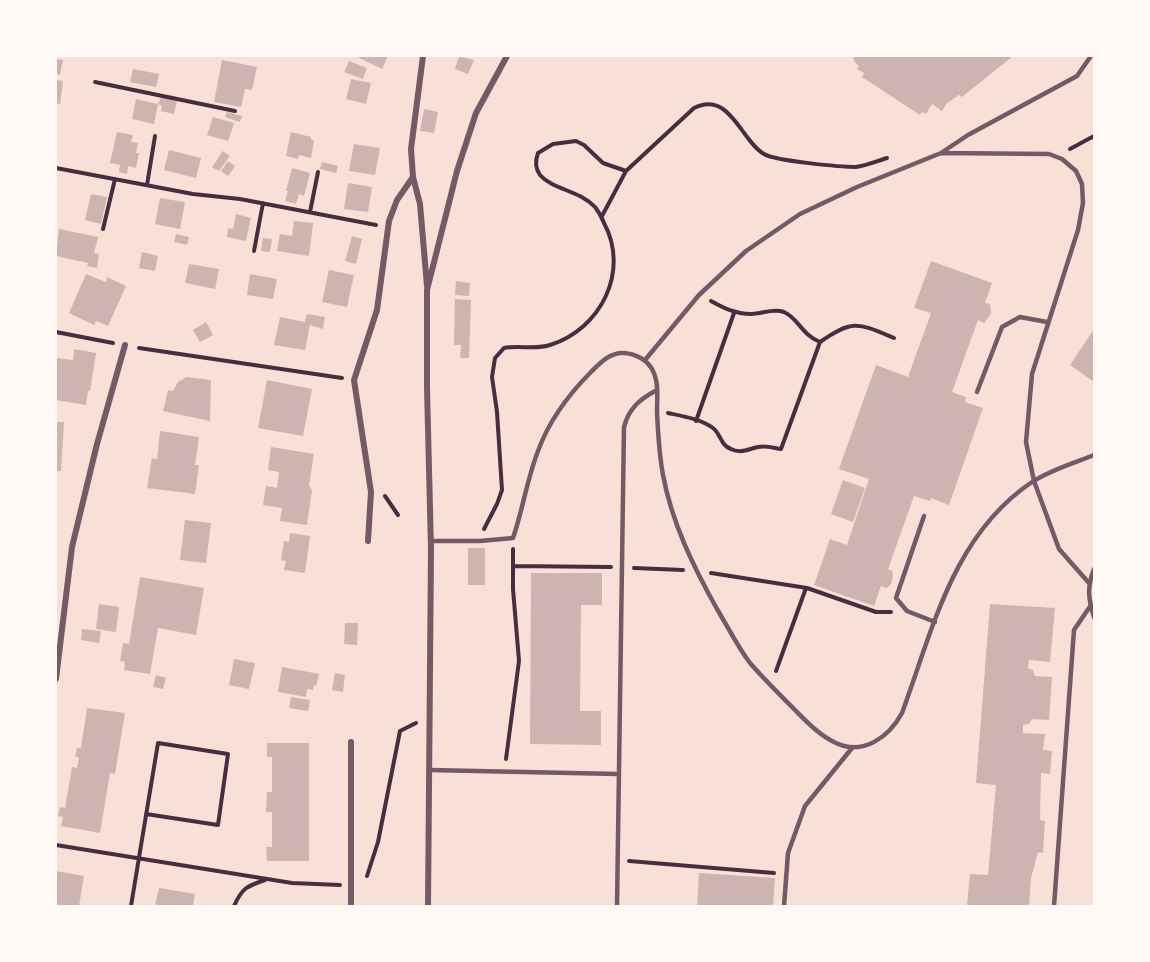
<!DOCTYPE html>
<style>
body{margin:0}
#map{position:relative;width:1150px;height:962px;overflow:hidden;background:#f7e1d7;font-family:"Public Sans",sans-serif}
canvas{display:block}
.frame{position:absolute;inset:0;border:57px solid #fffaf5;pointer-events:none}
</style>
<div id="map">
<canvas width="1150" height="962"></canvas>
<div class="frame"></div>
</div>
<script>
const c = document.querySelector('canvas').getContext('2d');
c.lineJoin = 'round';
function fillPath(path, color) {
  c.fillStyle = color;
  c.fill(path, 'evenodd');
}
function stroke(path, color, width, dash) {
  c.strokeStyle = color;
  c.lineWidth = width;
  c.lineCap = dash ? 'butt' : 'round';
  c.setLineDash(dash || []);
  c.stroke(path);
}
fillPath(new Path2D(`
 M 357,56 L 388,56 L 382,69 L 357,57 Z
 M 459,56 L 474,60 L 468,74 L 455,69 Z
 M 853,56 L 1013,56 L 962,97 L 959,95 L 947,103 L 942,111 L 932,104 L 926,114 L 922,112 L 920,115 L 862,77 L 864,73 L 857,69 L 859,66 L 854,61 Z
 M 56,59 L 63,60 L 60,75 L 56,74 Z
 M 222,60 L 257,67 L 252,90 L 245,89 L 241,107 L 214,102 Z
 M 349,61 L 367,68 L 363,79 L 344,72 Z
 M 133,69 L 159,74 L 156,87 L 130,82 Z
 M 351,79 L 371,83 L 366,104 L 346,99 Z
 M 56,80 L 63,81 L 60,104 L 56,103 Z
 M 161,97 L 177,101 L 174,114 L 161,111 L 162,106 L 158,104 Z
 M 136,99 L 158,104 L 154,124 L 132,119 Z
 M 424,109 L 438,112 L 434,133 L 420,131 Z
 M 227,112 L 242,116 L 240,122 L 225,117 Z
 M 213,117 L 234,123 L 228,141 L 207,135 Z
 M 117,132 L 133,135 L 131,142 L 138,143 L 136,153 L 139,153 L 136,168 L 128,166 L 127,174 L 119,172 L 120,165 L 110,163 Z
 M 291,132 L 311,137 L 311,140 L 314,140 L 311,158 L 299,155 L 298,159 L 286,156 Z
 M 354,144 L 380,148 L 375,175 L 349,171 Z
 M 169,150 L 201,158 L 196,178 L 164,170 Z
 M 223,151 L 230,156 L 219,171 L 212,167 Z
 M 228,161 L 235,166 L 228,176 L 221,171 Z
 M 322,162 L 338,166 L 336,173 L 320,169 Z
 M 292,168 L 310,173 L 304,196 L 299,194 L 296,204 L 285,201 L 288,191 L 286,191 Z
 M 348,183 L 372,187 L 368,212 L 344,209 Z
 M 91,194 L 107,197 L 101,224 L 85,220 Z
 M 160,198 L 185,202 L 180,229 L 155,224 Z
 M 236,214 L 251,218 L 246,241 L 227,237 L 228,228 L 233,229 Z
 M 294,221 L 313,223 L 309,256 L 277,251 L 280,234 L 292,236 Z
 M 59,229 L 98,237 L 94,253 L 99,254 L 97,268 L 87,266 L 88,263 L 56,256 Z
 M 176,234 L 189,237 L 187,245 L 174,242 Z
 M 352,236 L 362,239 L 356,264 L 345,261 Z
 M 263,238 L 272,239 L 270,252 L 261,251 Z
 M 142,252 L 158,256 L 155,271 L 139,268 Z
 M 931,261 L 992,283 L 985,303 L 990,304 L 991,314 L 984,323 L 978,320 L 952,392 L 966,397 L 965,402 L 983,408 L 949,505 L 931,498 L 930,501 L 914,496 L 888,569 L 892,571 L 893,575 L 891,584 L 887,588 L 881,586 L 874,606 L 814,585 L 830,539 L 847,545 L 869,479 L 839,469 L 876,365 L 908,377 L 931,313 L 914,308 Z
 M 189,264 L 219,269 L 215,289 L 185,283 Z
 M 329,270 L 354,275 L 347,307 L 322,302 Z
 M 86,274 L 106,282 L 107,277 L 126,286 L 108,326 L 96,321 L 94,325 L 69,313 Z
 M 250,274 L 277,279 L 273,299 L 247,295 Z
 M 456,281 L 470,283 L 469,296 L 455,295 Z
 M 455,299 L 471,300 L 469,358 L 460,358 L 461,345 L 454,345 Z
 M 307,314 L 325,317 L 323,329 L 310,325 L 305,350 L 274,345 L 280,317 L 305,322 Z
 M 206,322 L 213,335 L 200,342 L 193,330 Z
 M 1094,329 L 1094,382 L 1070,365 Z
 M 74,349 L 96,353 L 90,391 L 88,391 L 86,405 L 56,400 L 56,358 L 73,360 Z
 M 186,377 L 211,380 L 210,421 L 163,411 L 168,390 L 173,391 L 178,382 Z
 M 267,380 L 312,389 L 303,436 L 258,428 Z
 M 56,422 L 64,422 L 61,471 L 56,471 Z
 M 160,431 L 199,437 L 195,465 L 199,465 L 195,494 L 147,488 L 152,458 L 157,459 Z
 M 271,447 L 314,454 L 309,485 L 312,490 L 307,525 L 280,521 L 282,508 L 263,505 L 266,486 L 277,488 L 279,472 L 268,470 Z
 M 843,480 L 865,488 L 853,522 L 831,514 Z
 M 185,520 L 211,523 L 206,563 L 180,560 Z
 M 290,533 L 310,536 L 305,573 L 284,570 L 286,561 L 281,560 L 284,541 L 289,542 Z
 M 468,548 L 485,548 L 485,585 L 468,585 Z
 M 531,573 L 602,573 L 602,605 L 581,605 L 580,711 L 601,711 L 601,745 L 530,744 Z
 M 140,577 L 204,588 L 196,635 L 158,628 L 150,674 L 124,670 L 125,662 L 120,661 L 123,643 L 129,644 Z
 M 99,604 L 119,607 L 116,632 L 96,629 Z
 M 990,604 L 1055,608 L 1050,662 L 1029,660 L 1028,668 L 1033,670 L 1035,676 L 1052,677 L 1049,720 L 1032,719 L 1029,724 L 1023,725 L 1023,733 L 1045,734 L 1043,750 L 1052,751 L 1050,774 L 1041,773 L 1040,820 L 1045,821 L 1043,853 L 1038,852 L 1031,878 L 1029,906 L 967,906 L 970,874 L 988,875 L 996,785 L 976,783 Z
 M 345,623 L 358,623 L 357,645 L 344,644 Z
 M 82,629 L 101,631 L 99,643 L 81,640 Z
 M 234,659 L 255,663 L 249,689 L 229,685 Z
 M 282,667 L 319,674 L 316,686 L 314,685 L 313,690 L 307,689 L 306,697 L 278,692 Z
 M 335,673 L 345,675 L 343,692 L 332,690 Z
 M 156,675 L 166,678 L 163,689 L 153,687 Z
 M 291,697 L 310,700 L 308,711 L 289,708 Z
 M 87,708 L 125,713 L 115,774 L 110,773 L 100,833 L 61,826 L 63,817 L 58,816 L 60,807 L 65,808 L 72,767 L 77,768 L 79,757 L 75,757 L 77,748 L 81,748 Z
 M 267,743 L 309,743 L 309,861 L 267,861 L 266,847 L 272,847 L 272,812 L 266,812 L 267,792 L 272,792 L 272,757 L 267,757 Z
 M 56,871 L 84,876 L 79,906 L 56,906 Z
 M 699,873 L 775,878 L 773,906 L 697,906 Z
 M 159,888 L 195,894 L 193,906 L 155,906 Z`), '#ccb4b1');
stroke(new Path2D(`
 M 95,82 L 235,111
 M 1070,149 L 1094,136
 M 56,168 L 193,194 L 240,199 L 376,225
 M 147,185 L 155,136
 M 310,212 L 318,172
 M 602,216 L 626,171
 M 103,229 L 115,179
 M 254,251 L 263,203
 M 711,301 C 724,308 735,314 751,314 C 762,314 773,308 784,312 C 798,318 801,334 820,342 C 853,319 858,323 894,338
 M 56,332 L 113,343
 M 139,348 L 342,378
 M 668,413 C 682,416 701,419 713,428 C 721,434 720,445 731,449 C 741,454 748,449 758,447 C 766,445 774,448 781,449 L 820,342
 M 696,421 L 734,313
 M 385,496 L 398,515
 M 484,529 L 497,504 L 502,490 L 497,412 L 492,377 L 495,358 L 504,348 C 519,345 536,350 550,345 C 601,329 630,271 604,223 C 602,218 599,212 595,207 C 579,190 553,190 540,175 C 535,168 535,161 538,153 L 553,144 L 576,141 L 584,145 L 603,163 L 626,171 L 694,108 C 730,90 741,141 764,154 C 775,161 842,167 856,167 C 866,166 877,161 887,158
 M 513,566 L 611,567
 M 634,568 L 683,570
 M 711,573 L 807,588 L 876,612 L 891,612
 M 776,671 L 806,588
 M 506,759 L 519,661 L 513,589 L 513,549
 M 56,845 L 292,883 L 340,885
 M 629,861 L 774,873
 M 367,876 L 378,842 L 400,731 L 416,723
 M 131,906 L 158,743 L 228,754 L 218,825 L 146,814
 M 234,906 C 242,888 247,886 265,880`), '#4a2c40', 4);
stroke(new Path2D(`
 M 941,153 L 1049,154 L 1062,159 L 1076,171 L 1082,184 L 1083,203 L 1078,230 L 1032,374 L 1026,442 L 1034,481 L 1059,549 L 1089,583
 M 645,360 L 699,295 L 746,251 L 800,214 L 857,187 L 941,153 L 968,135 L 1077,76 L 1091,56
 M 977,392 L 1002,327 L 1020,317 L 1047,322
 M 924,516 L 896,598 L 907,611 L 935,622
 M 431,541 L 480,541 L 513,538 C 523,509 527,479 538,451 C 549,421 568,395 591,372 C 600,363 610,352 624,353 C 636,354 648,360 653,371 C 659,383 657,399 657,412 C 658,433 659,454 663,475 C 672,523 693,566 717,609 C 728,627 737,646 750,663 C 764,679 779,694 794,709 C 807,722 819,735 836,743 C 863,756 889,737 902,713 C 933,629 953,535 1032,482 C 1050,470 1074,463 1094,455
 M 1094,569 C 1087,587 1088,598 1094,617
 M 429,770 L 618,774
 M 617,906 L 624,427 C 629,408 640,399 657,390
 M 784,906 L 788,853 L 805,806 L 852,748
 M 1054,906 L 1074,630 L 1091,605`), '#755966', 4.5);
stroke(new Path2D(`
 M 423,56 L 411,149 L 413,177 L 420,204 L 427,286
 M 368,541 L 371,492 L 354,380 L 377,310 L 389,221 L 397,200 L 413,177
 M 56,679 L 72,547 L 97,444 L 125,345
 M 351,742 L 351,906
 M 428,906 L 431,549 L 427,388 L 427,290 L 457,171 L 476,113 L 507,56`), '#755966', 6);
</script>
